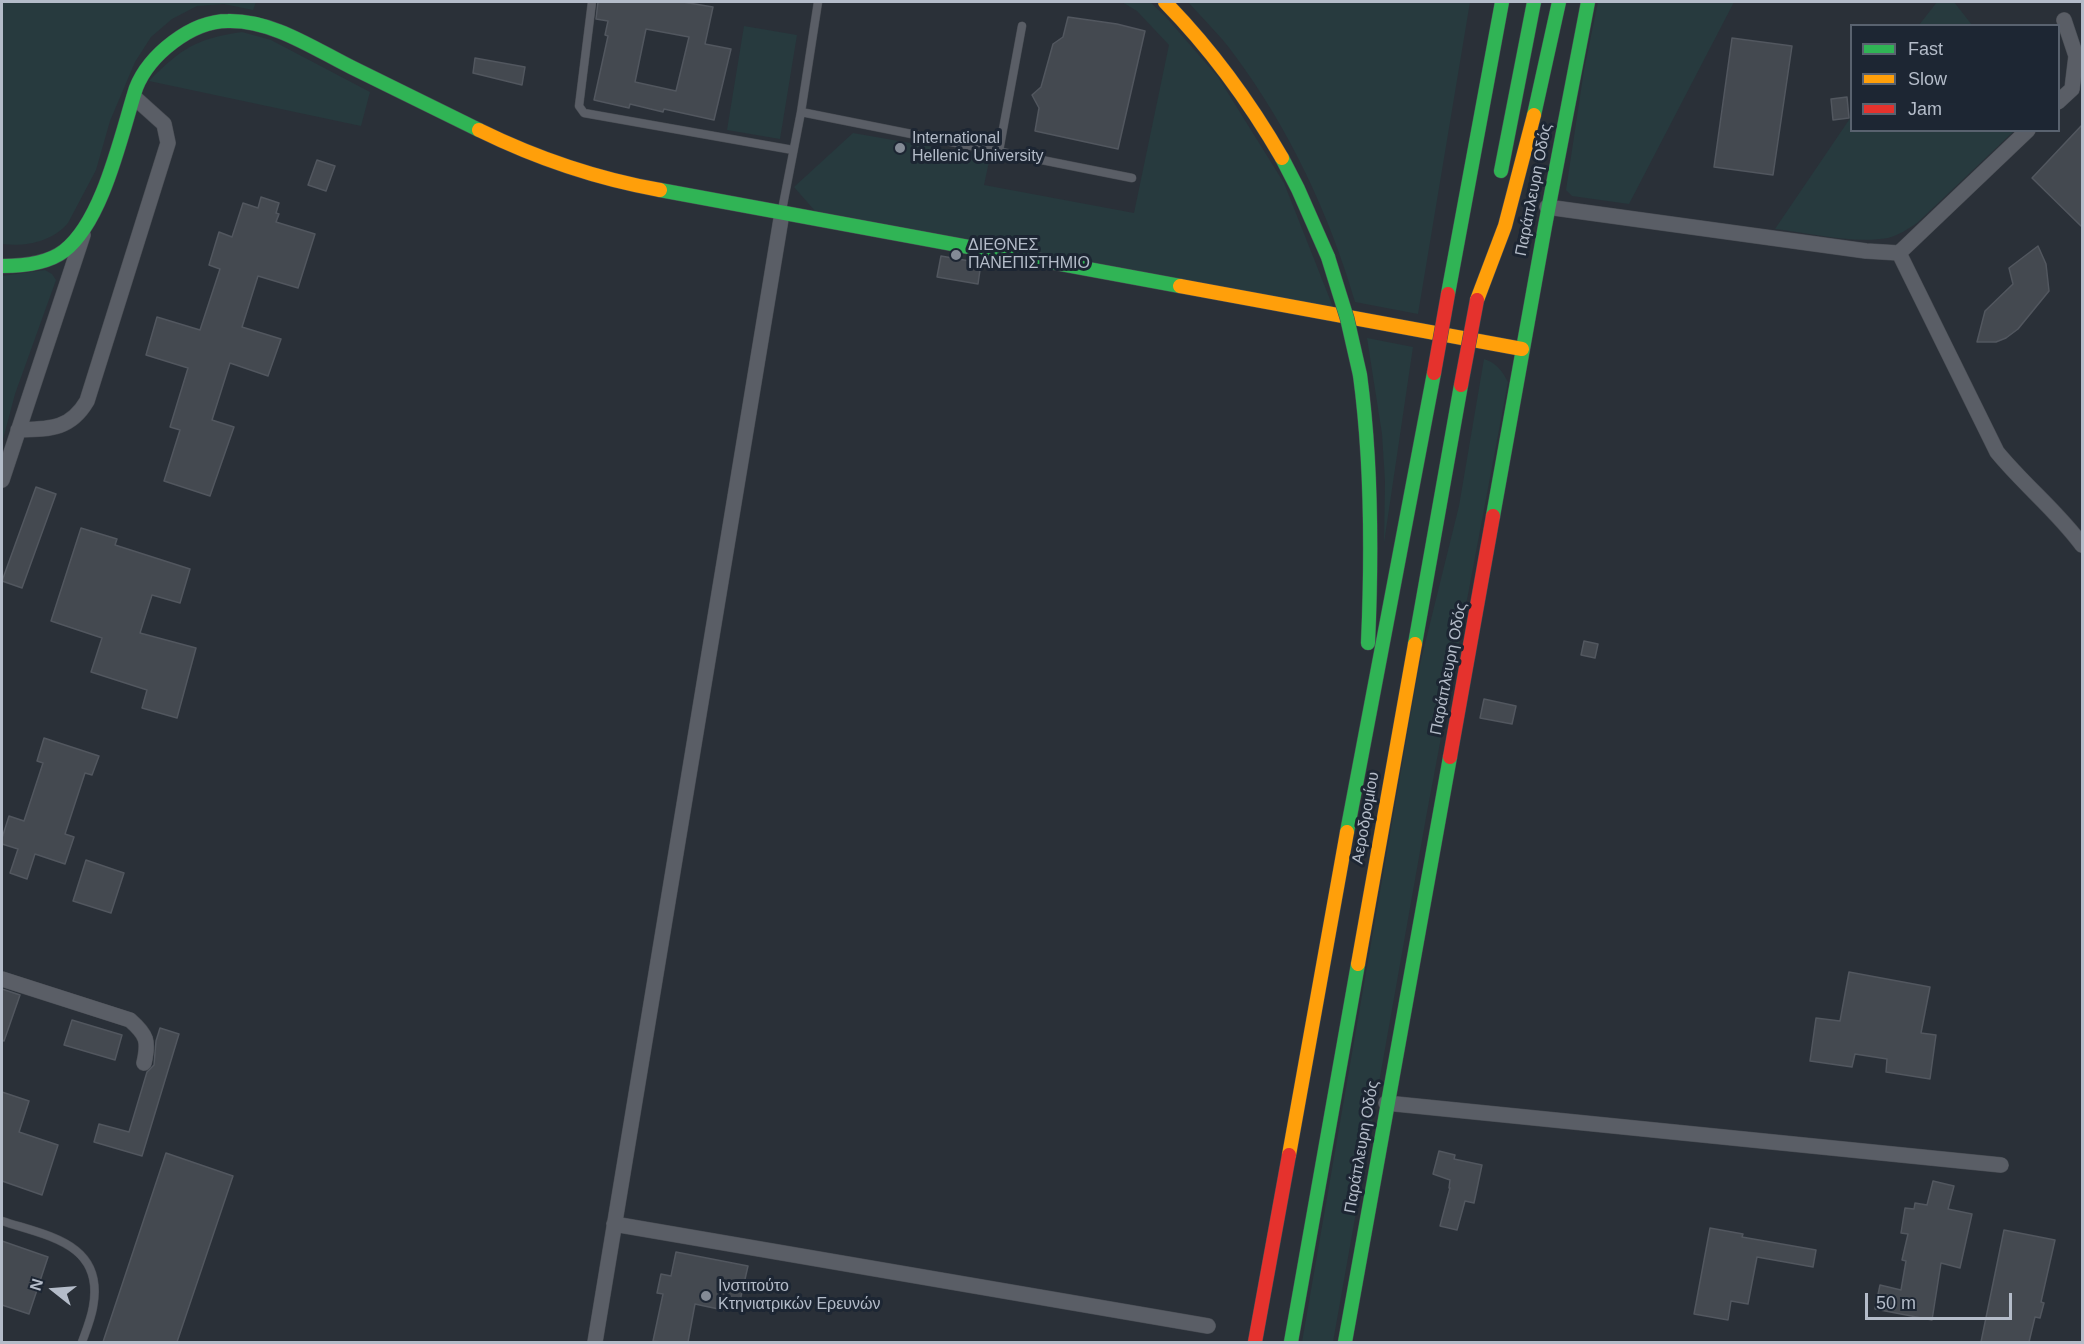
<!DOCTYPE html>
<meta charset="utf-8">
<style>
body{margin:0}
#map{position:relative;width:2084px;height:1344px;overflow:hidden;background:#2a3038;font-family:Arial,sans-serif}
canvas{display:block}
.frame{position:absolute;inset:0;border:3px solid #b4bcc9;pointer-events:none}
.legend{position:absolute;left:1850px;top:24px;width:210px;height:108px;box-sizing:border-box;background:#1d2633;border:2px solid #59626f;margin:0;padding:8px 10px;list-style:none;font-size:18px;color:#b4bcc9}
.legend li{display:flex;align-items:center;gap:12px;height:30px}
.legend b{width:30px;border:2px solid #59626f}
.north{position:absolute;left:24px;top:1260px;width:60px;height:60px;-webkit-text-stroke:4px #1d2633;paint-order:stroke;rotate:287deg;font-size:16px;font-weight:700;line-height:24px;text-align:center;color:#b4bcc9}
.north::after{content:'';display:block;margin:auto;width:21px;height:27px;background:#b4bcc9;clip-path:polygon(50% 0,100% 100%,50% 72%,0 100%)}
.scale{position:absolute;left:1865px;top:1293px;width:147px;height:27px;box-sizing:border-box;border:3px solid #b4bcc9;border-top:0;padding-left:8px;font-size:18px;line-height:21px;white-space:nowrap;color:#b4bcc9;-webkit-text-stroke:4px #1d2633;paint-order:stroke}
</style>
<div id="map">
<canvas width="2084" height="1344"></canvas>
<div class="frame"></div>
<ul class="legend">
<li><b style="height:8px;background:#30b455"></b>Fast</li>
<li><b style="height:8px;background:#ff9f0a"></b>Slow</li>
<li><b style="height:8px;background:#e5322d"></b>Jam</li>
</ul>
<div class="north">N</div>
<div class="scale">50 m</div>
</div>
<script>
const c = document.querySelector('canvas').getContext('2d');
c.lineJoin = 'round';
function fillPath(path, color) {
  c.fillStyle = color;
  c.fill(path, 'evenodd');
}
function stroke(path, color, width, dash) {
  c.strokeStyle = color;
  c.lineWidth = width;
  c.lineCap = dash ? 'butt' : 'round';
  c.setLineDash(dash || []);
  c.stroke(path);
}
function label(font, color, halo, rows, align = 'center') {
  c.font = font + ' Arial,sans-serif';
  c.lineWidth = 6;
  c.setLineDash([]);
  c.textBaseline = 'middle';
  c.strokeStyle = halo;
  c.fillStyle = color;
  for (const [text, x, y, turn = 0] of rows) {
    c.save();
    c.translate(x, y);
    c.rotate((+turn || 0) * Math.PI / 180);
    c.textAlign = isNaN(turn) ? turn : align;
    if (halo) c.strokeText(text, 0, 0);
    c.fillText(text, 0, 0);
    c.restore();
  }
}
fillPath(new Path2D(`
 M 2,2 L 256,2 L 253,10 L 224,4 L 197,6 L 172,19 L 151,37 L 135,62 L 110,121 L 96,170 L 68,223 C 52,242 25,247 2,244 Z
 M 1122,2 L 1150,2 L 1165,16 L 1218,77 L 1284,183 L 1333,307 L 815,211 L 794,187 L 853,133 L 990,157 L 984,185 L 1134,213 L 1169,45 L 1137,11 Z
 M 1188,2 L 1470,2 L 1418,314 L 1355,302 C 1329,213 1289,128 1233,53 C 1220,35 1203,19 1188,2 Z
 M 1598,2 L 1734,2 L 1629,204 L 1572,196 L 1566,190 L 1584,70 Z
 M 1937,2 L 1954,2 L 1972,25 L 1919,25 Z
 M 744,26 L 797,35 L 780,139 L 727,130 Z
 M 242,32 L 271,40 L 370,92 L 361,126 L 149,81 C 182,48 195,39 242,32 Z
 M 1851,117 L 1852,130 L 2014,131 L 1917,223 C 1908,229 1899,235 1888,238 C 1853,244 1810,233 1775,229 Z
 M 45,270 L 52,274 L 56,280 L 15,394 L 2,443 L 2,276 Z
 M 1367,338 L 1413,347 L 1384,543 L 1385,481 L 1382,434 Z
 M 1484,359 C 1497,363 1502,371 1508,382 L 1427,812 L 1333,1342 L 1302,1342 L 1418,672 L 1459,506 Z`), '#273a3e');
const building = new Path2D(`
 M 598,2 L 683,2 L 713,7 L 705,44 L 731,49 L 714,120 L 664,109 L 663,112 L 630,104 L 629,108 L 594,100 L 608,36 L 605,35 L 608,21 L 596,19 ZM 646,29 L 689,37 L 676,91 L 635,82 Z
 M 1068,17 L 1117,24 L 1145,31 L 1118,149 L 1035,131 L 1039,108 L 1032,95 L 1041,87 L 1053,44 L 1063,37 Z
 M 1732,38 L 1792,46 L 1773,175 L 1714,167 Z
 M 475,58 L 525,67 L 522,85 L 473,73 Z
 M 1847,97 L 1849,118 L 1833,120 L 1831,99 Z
 M 2082,125 L 2082,227 L 2032,178 Z
 M 317,160 L 335,166 L 326,191 L 308,185 Z
 M 261,197 L 279,203 L 276,213 L 279,214 L 276,222 L 315,234 L 298,288 L 258,276 L 242,327 L 281,339 L 268,376 L 230,363 L 212,420 L 234,427 L 210,496 L 164,481 L 180,430 L 170,427 L 188,368 L 146,355 L 157,317 L 200,330 L 220,269 L 209,265 L 219,232 L 232,237 L 243,203 L 258,208 Z
 M 2038,246 L 2046,264 L 2049,291 L 2018,329 L 2006,338 L 1996,342 L 1977,342 L 1985,311 L 2013,284 L 2009,268 Z
 M 941,256 L 981,263 L 978,284 L 937,277 Z
 M 36,487 L 56,494 L 22,588 L 2,581 Z
 M 81,528 L 117,539 L 115,545 L 190,569 L 180,603 L 152,595 L 140,633 L 196,648 L 177,718 L 142,708 L 147,690 L 91,672 L 102,638 L 51,621 Z
 M 1584,641 L 1598,644 L 1595,658 L 1581,655 Z
 M 1484,699 L 1516,706 L 1512,724 L 1480,718 Z
 M 44,738 L 99,756 L 92,775 L 85,773 L 65,834 L 74,837 L 65,864 L 35,854 L 27,879 L 10,873 L 18,849 L 2,844 L 2,838 L 9,816 L 24,821 L 43,763 L 37,761 Z
 M 86,860 L 124,873 L 111,913 L 73,901 Z
 M 1849,972 L 1930,987 L 1921,1033 L 1936,1035 L 1930,1079 L 1886,1072 L 1887,1059 L 1855,1054 L 1852,1067 L 1810,1061 L 1816,1018 L 1840,1021 Z
 M 2,989 L 20,995 L 4,1041 L 2,1040 Z
 M 72,1020 L 122,1035 L 115,1060 L 64,1045 Z
 M 160,1028 L 179,1034 L 142,1156 L 94,1142 L 99,1124 L 129,1132 L 147,1072 L 154,1065 L 156,1041 Z
 M 2,1092 L 29,1101 L 19,1132 L 58,1145 L 42,1195 L 2,1181 Z
 M 1439,1151 L 1455,1155 L 1454,1159 L 1482,1165 L 1474,1203 L 1465,1201 L 1457,1230 L 1440,1226 L 1450,1188 L 1449,1188 L 1450,1180 L 1433,1174 Z
 M 166,1153 L 233,1176 L 177,1342 L 103,1342 Z
 M 1933,1181 L 1954,1186 L 1948,1209 L 1972,1214 L 1960,1268 L 1941,1263 L 1932,1320 L 1875,1309 L 1880,1285 L 1901,1290 L 1906,1261 L 1902,1260 L 1908,1234 L 1901,1233 L 1905,1208 L 1914,1209 L 1915,1203 L 1927,1205 Z
 M 1710,1228 L 1743,1234 L 1742,1237 L 1816,1250 L 1813,1267 L 1757,1257 L 1748,1304 L 1731,1301 L 1728,1320 L 1694,1314 Z
 M 2004,1230 L 2055,1240 L 2041,1302 L 2044,1303 L 2040,1318 L 2035,1317 L 2029,1342 L 1981,1342 Z
 M 2,1241 L 48,1257 L 29,1314 L 2,1305 Z
 M 676,1252 L 748,1266 L 740,1301 L 725,1298 L 723,1310 L 695,1304 L 688,1342 L 662,1342 L 653,1341 L 663,1294 L 657,1293 L 661,1274 L 671,1276 Z`);
fillPath(building, '#444950');
stroke(building, '#52575f', 1.5);
const lane = new Path2D(`
 M 592,2 L 579,106 L 584,113 L 793,150
 M 801,112 L 1132,178
 M 999,151 L 1022,26
 M 782,210 L 801,112 L 818,2
 M 2,1221 C 47,1236 105,1243 93,1307 C 91,1319 86,1331 82,1342`);
const street = new Path2D(`
 M 2058,102 L 2072,89 L 2076,56 L 2064,20
 M 1547,207 L 1866,251 L 1899,253 L 2028,130
 M 1899,253 L 1997,452 C 2024,485 2057,511 2082,545
 M 18,430 C 49,429 70,430 87,401 L 168,143 L 164,124 L 134,97
 M 2,480 L 83,235
 M 2,979 L 130,1020 C 147,1035 149,1041 144,1063
 M 1386,1103 L 2001,1165
 M 614,1224 L 1208,1326
 M 595,1342 L 782,213`);
const fast = new Path2D(`
 M 1534,115 L 1559,2
 M 1282,158 L 1298,189 L 1328,257
 M 1501,171 L 1534,2
 M 660,190 L 1180,286
 M 2,266 C 22,266 47,264 64,251 C 103,221 121,135 136,88 C 149,55 191,21 228,21 C 272,20 313,48 351,67 C 394,88 437,109 479,130
 M 1448,294 L 1502,2
 M 1360,375 C 1372,464 1372,553 1368,643
 M 1493,516 L 1545,226 L 1588,2
 M 1415,644 L 1461,385
 M 1347,832 L 1434,373
 M 1291,1342 L 1358,964
 M 1345,1342 L 1450,757`);
const slow = new Path2D(`
 M 1165,2 C 1211,49 1249,101 1282,158
 M 479,130 C 536,158 598,179 660,190
 M 1180,286 L 1522,349
 M 1477,300 L 1505,226 L 1534,115
 M 1358,964 L 1415,644
 M 1289,1155 L 1347,832`);
const jam = new Path2D(`
 M 1450,757 L 1493,516
 M 1255,1342 L 1289,1155`);
stroke(lane, '#484c53', 9);
stroke(street, '#484c53', 16);
stroke(fast, '#484c53', 15);
stroke(slow, '#484c53', 15);
stroke(jam, '#484c53', 15);
stroke(lane, '#5a5e66', 8);
stroke(street, '#5a5e66', 15);
stroke(fast, '#30b455', 14);
stroke(slow, '#ff9f0a', 14);
stroke(jam, '#e5322d', 14);
const fastBridge = new Path2D(`
 M 1328,257 L 1347,318 L 1360,375`);
const jamBridge = new Path2D(`
 M 1434,373 L 1448,294
 M 1461,385 L 1477,300`);
stroke(fastBridge, '#474c53', 15, []);
stroke(jamBridge, '#474c53', 15, []);
stroke(fastBridge, '#30b455', 14);
stroke(jamBridge, '#e5322d', 14);
for (const [x, y, r, color] of [
 [900,148,6,"#848b96"],
 [956,255,6,"#848b96"],
 [706,1296,6,"#848b96"]
]) {
  const dot = new Path2D();
  dot.arc(x, y, r, 0, 2 * Math.PI);
  c.fillStyle = color;
  c.fill(dot);
  stroke(dot, '#1d2633', 2);
}
label('16px', '#b4bcc9', '#1d2633', [
 ["International",912,139],
 ["Hellenic University",912,157],
 ["ΔΙΕΘΝΕΣ",968,246],
 ["ΠΑΝΕΠΙΣΤΗΜΙΟ",968,264],
 ["Ινστιτούτο",718,1287],
 ["Κτηνιατρικών Ερευνών",718,1305]
], 'left');
label('16px', '#b4bcc9', '#1d2633', [
 ["Παράπλευρη Οδός",1534,190,-79],
 ["Παράπλευρη Οδός",1449,669,-79],
 ["Αεροδρομίου",1366,818,-80],
 ["Παράπλευρη Οδός",1362,1147,-80]
]);
</script>
